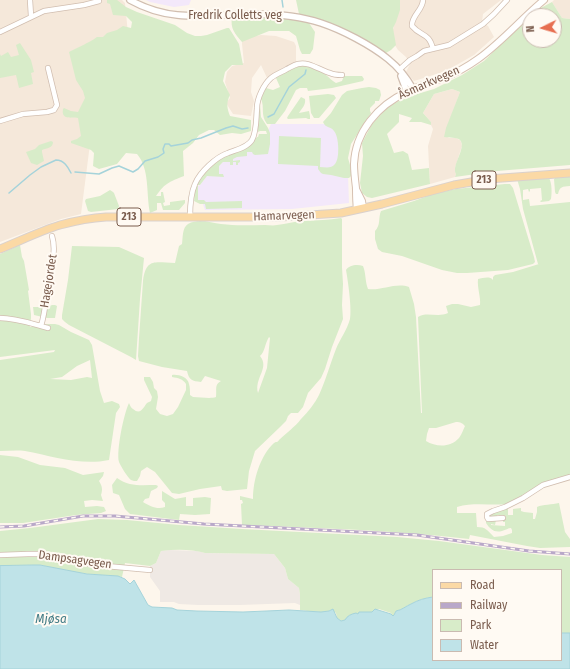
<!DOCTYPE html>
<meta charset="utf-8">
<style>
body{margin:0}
#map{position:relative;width:570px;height:669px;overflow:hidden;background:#fdf6ec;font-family:"Fira Sans Condensed",sans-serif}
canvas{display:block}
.legend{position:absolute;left:432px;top:569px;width:130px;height:92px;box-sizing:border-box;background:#fffaf3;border:1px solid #cabbb1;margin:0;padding:5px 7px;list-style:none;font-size:12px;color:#7a5c4d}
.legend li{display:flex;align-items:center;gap:8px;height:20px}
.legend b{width:20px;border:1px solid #cabbb1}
.north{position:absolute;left:522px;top:8px;width:40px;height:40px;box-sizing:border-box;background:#fffaf3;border:1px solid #cabbb1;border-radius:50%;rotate:265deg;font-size:11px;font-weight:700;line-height:16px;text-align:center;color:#7a5c4d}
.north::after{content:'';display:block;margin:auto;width:14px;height:18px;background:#e76f51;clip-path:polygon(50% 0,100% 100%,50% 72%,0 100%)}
</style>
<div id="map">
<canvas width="570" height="669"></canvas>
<ul class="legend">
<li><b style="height:5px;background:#fbd9a5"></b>Road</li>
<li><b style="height:5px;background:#b9a8c9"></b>Railway</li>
<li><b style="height:11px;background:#d8ecc9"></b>Park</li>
<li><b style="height:11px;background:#bfe3e8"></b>Water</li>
</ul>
<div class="north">N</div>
</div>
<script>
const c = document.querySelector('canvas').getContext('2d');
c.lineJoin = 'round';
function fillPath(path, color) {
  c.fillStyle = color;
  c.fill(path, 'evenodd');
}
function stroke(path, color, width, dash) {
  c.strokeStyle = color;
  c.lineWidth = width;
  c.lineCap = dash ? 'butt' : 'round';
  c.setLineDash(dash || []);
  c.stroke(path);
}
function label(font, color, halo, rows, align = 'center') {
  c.font = font + ' "Fira Sans Condensed",sans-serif';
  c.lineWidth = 4;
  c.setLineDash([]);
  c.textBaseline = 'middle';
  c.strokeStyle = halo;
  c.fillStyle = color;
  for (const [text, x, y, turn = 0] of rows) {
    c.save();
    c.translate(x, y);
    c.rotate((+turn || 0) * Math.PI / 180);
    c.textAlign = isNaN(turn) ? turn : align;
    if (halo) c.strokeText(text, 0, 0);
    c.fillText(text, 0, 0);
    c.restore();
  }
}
fillPath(new Path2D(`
 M 0,0 L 122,0 L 125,3 L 128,34 L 88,100 L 90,144 L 81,214 L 61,219 L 0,242 Z
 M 398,0 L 501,0 L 483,14 L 482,22 L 488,26 L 494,37 L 474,55 L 446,71 L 414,81 L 406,72 L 410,64 L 406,57 L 398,50 L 393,42 L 393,29 Z
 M 554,0 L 570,0 L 570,19 L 562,18 L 552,2 Z
 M 261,35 L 276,36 L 294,42 L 296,46 L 296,62 L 281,69 L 267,78 L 261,65 L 252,78 L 251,92 L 254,101 L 251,116 L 233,114 L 226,103 L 230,98 L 225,82 L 227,72 L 232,66 L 244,63 L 242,44 L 242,40 L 248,37 Z
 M 452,89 L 460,92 L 445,133 L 449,138 L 456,138 L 460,140 L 461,142 L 462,146 L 460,152 L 455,168 L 456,174 L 455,177 L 430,184 L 428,146 L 433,129 L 431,125 L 431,122 L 423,113 L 434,94 Z`), '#f5e8da');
fillPath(new Path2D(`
 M 169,550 L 197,551 L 205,553 L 274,554 L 285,568 L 288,579 L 299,588 L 300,595 L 300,605 L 295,603 L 240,605 L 198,605 L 179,604 L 174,602 L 160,602 L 160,591 L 150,577 L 150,566 L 156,563 L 161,551 Z`), '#efe9e4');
fillPath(new Path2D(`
 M 146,0 L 191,0 L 189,5 L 174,7 L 150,2 Z
 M 271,124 L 323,124 L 331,125 L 345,131 L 348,175 L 349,203 L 292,209 L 205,210 L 203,204 L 198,200 L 198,186 L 200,185 L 207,176 L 223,162 L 247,149 L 267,148 L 268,130 Z`), '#f3e8fa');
fillPath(new Path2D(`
 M 107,0 L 117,0 L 126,7 L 137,12 L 175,25 L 187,33 L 195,36 L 201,36 L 207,35 L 227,28 L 229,28 L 239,44 L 243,65 L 232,65 L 225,72 L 223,81 L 230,95 C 226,103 227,108 230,116 L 251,120 L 251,131 L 241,134 L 232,133 L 220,135 L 214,130 L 209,130 L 199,135 L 193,143 L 183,151 L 184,176 C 169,182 165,183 156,196 L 161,196 L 161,192 L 163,192 L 165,202 L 163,203 L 164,206 L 170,205 L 170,202 L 185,200 L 185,203 L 179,210 L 163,210 L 161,203 L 157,203 L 157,210 L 150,213 C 146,194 150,169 137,154 L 126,153 L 117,164 L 99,169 L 93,166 L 94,153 L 91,150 L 71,143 L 71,141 L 77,139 L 81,136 L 78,118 C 71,117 61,120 63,109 L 64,108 L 71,111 L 78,112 L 85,98 L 83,91 L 76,80 L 69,52 C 78,47 89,43 97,37 L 103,37 L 107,33 L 117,30 L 123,26 L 131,28 L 132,22 L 126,16 L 113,15 L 110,4 L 107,3 Z
 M 296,0 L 400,0 L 400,10 L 396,22 L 393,28 L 396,45 L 391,50 L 386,53 L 340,28 L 327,22 L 299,14 Z
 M 552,2 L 562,18 L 570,19 L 570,165 L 497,171 L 455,177 L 456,174 C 451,165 467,148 460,140 C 457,137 449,138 444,137 L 446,128 L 460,92 L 452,89 L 434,94 L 423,113 L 431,122 L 431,125 L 421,122 L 409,122 L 412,118 L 399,114 L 399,122 L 387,134 L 394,153 L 403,151 L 408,154 L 412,170 L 429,168 L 430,184 L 372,198 L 367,197 L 362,193 L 360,183 L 363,156 L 362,143 L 372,124 L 388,107 L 404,98 L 434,89 L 462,75 L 484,61 L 530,16 L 530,40 L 554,40 L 554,16 L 530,16 L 535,11 Z
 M 240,17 C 263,17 287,17 309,23 L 315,32 L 313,49 L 310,54 L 302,54 L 300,50 L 296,36 L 289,31 L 269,31 L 242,42 C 235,34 230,28 232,18 Z
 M 20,43 L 31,60 L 34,72 L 31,73 L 33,84 L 19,88 L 16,75 L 0,78 L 0,54 L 1,56 L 8,52 L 11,57 L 19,55 L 16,45 Z
 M 299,66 C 309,65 318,70 326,75 C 330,78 332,81 336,83 L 342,81 L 344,76 L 362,76 L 364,79 L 363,81 L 332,88 L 308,91 L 307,88 L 300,88 L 296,90 L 285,111 L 275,124 L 267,124 C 260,114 265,108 261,99 L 263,94 L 266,88 L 273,90 L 280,87 L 276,78 L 286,72 Z
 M 369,87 L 376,88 L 380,90 L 381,95 L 379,101 L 375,101 L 375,103 L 370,108 L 370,111 L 371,113 L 351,144 L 348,158 L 352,172 L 351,176 L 349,178 L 344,178 L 331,175 L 323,174 L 321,173 L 318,169 L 318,166 L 278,164 L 279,136 L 321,138 L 320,167 C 325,167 331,169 335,164 C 340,159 339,136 334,131 C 331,126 326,129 323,122 L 331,113 L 342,95 L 347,91 L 362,88 Z
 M 328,94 L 334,95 L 336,98 L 319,118 L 314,118 L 311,113 L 309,96 Z
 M 301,97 L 305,99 C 306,105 302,108 299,113 L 309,111 L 310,116 L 310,119 L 308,119 L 306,118 L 288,119 L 287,118 L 288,116 Z
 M 260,103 L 260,104 L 261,117 L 268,128 L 270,133 L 270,144 L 268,154 L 255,155 L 253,154 L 252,152 L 247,152 L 247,156 L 237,157 L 233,159 L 233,161 L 240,160 L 240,162 L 238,163 L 238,165 L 236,165 L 236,162 L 233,162 L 233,165 L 230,165 L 230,162 L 223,162 L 219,166 L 219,174 L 223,174 L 224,177 L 207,176 L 200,185 L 197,185 C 209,162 232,152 254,141 L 257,137 L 258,137 L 259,134 L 267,134 L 266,131 L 260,131 L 258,132 L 258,130 L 257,129 Z
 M 51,141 L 53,142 C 53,148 47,148 42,150 L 42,152 L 44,161 L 37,165 L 31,163 L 26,152 L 35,149 L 39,145 Z
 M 570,175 L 570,186 C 562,187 560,186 558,194 L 556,194 L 555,192 L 554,179 L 556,177 Z
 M 549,178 C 552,183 552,193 551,199 L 549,201 L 541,202 L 540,201 L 542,200 L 541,188 L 530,189 L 530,191 L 529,192 L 528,189 L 523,190 L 523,200 L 529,199 L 530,206 L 570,202 L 570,476 L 564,477 L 509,504 C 492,506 474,502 457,507 L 457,513 L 476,513 L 477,527 C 486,527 487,530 494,537 L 503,536 L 512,533 L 512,530 L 511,528 C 508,528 506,530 502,531 C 494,533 490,529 486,523 L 486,520 L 496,520 L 495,525 L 491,524 L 491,525 L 505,526 L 505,522 L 503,522 L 503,517 L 505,517 L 506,516 L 497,515 L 497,516 L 489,518 L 488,515 L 504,509 L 508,509 L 508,515 L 513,515 L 513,509 L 521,508 L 521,511 L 524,512 L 533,513 L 533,519 L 535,519 L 537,512 L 537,507 C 543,504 552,505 559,503 L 565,532 L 570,539 L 570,547 L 540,548 L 527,546 L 470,535 L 469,539 C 394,530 318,528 242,525 L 241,504 L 243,503 L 242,500 L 240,500 L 240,496 L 253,499 C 253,480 260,456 274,443 C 277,441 277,443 279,440 C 286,433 295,427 301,419 C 308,412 315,403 319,395 C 326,380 330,364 336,349 C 340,339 347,330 350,319 C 352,309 348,281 346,270 C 349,265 357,264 363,266 C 366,273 365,282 368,289 C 381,291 396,282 409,287 L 414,304 L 416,317 L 421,413 L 422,413 L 418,317 C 427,311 437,318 448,313 L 446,306 L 452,304 L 458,304 L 471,307 L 480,305 C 481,297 477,288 478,279 C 483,278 490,276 493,280 L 493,277 L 495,275 L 513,272 L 539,264 L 538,264 L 523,209 L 520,189 L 517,179 ZM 456,422 C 461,422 462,423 465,426 C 463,430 462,434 459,438 C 450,448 436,447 426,441 L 427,434 L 429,428 L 436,428 Z
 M 505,184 L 510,184 L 513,188 L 534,257 L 535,262 L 533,264 L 508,270 L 467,273 L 457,273 L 442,270 L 402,256 L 382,252 L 378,249 L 375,239 L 375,231 C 381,225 378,218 381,211 L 414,201 L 433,194 L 456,189 Z
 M 197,186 L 198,186 L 198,200 L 204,200 L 206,202 L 242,201 L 242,208 L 206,209 L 205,204 L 200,204 L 194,201 L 195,190 Z
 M 110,190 L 113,192 L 114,193 L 119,206 L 118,209 L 91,212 L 88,211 L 85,201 L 86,199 L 100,196 Z
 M 341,218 L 342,219 L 342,267 L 343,284 L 342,305 L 343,319 L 332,347 L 325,369 L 321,378 L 308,393 L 303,407 L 298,413 L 291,413 L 288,416 L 286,421 L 279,428 L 255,451 L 249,471 L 247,489 L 227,491 L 222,490 L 221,486 L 200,489 L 179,494 L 172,493 L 155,472 L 147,467 L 141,471 L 140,476 L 137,481 C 135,481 133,481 131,480 C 128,478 120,465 119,462 C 116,451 124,413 129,403 C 130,405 131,408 133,409 C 141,416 144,406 147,403 C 148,402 150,402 151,401 L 152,397 L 144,380 L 144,377 L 150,377 L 153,382 L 154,388 L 157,391 L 158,397 L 156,409 L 160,414 L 167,416 L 173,414 L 178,407 L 186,390 L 186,384 C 183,379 178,378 172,377 L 172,375 C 178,374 188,377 189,384 C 190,387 190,391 190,395 L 193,397 C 201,397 210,399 216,397 C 217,389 214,385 221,381 L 205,376 L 201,382 C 192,381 189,380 187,371 L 162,367 L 139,361 L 138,356 L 139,338 L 143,281 C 146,257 156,263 175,263 L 179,246 L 182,244 C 183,237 182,228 188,224 C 199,218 211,223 221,224 C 236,226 250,225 265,225 C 269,225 273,226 277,225 C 286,224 295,221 304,221 C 317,220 329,220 341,218 ZM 269,337 L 270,338 L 267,368 L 258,393 C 254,378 270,368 260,356 C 265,352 265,343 269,337 Z
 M 20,245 L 22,257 L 24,261 L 29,290 L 28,291 L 31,314 L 31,318 L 30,327 L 48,324 L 55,324 L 59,325 L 71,332 L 89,340 L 92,345 L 100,391 L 104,403 L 112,401 L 119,404 L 120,407 L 116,413 L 109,460 C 81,466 52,456 25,451 C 17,450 8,451 0,451 L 0,360 L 54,352 L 55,350 L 0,357 L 0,254 ZM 90,360 L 92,378 L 87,377 L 71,380 L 50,379 L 62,377 L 77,366 Z
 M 72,246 L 119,247 L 144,258 L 140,299 L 136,360 L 131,357 L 69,325 L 65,322 L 62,319 L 62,315 L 68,280 Z
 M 52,305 L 55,305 L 57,306 L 55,318 L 47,318 L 34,315 L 33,307 L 48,307 Z
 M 0,455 L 18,457 L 40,465 L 65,468 L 83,475 L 104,472 L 103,476 L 99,481 C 102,486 103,489 101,495 L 103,501 L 92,500 L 84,501 L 85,507 L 97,506 L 104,507 L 106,511 L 101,513 L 76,515 L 23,523 L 0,523 Z
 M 117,478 C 129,487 142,485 156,485 L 158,486 L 157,488 L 151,491 L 149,498 L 145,499 L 143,502 C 150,506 157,510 165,507 L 165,503 L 162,500 L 162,491 L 175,499 L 186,497 L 186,506 L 193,506 L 193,498 L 205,497 L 211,498 L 210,514 L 195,515 L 180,514 L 179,520 L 130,514 L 125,509 L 119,495 L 113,493 L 112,485 Z
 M 98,519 L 127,520 L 179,525 L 242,529 L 397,537 L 439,541 L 542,555 L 570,557 L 570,633 L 561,633 L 561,570 L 433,570 L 433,597 C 425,598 418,600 411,604 C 406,606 402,610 396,611 L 394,615 L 392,616 L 391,613 L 379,609 L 372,612 L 364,612 L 358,614 L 351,615 L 345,620 L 341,621 L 337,618 L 336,613 L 331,610 C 323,614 309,611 300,610 L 300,595 L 299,588 L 288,579 L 285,568 L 274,554 L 205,553 C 191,549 176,549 161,551 L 156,563 L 150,566 L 125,563 L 122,577 L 77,573 L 40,565 L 0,566 L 0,531 L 30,528 Z`), '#d8ecc9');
const water = new Path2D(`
 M 32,565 L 40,565 L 87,574 L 118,576 L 125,579 L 130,584 L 134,580 L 148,605 L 152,607 L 172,608 L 177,610 L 197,611 L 243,612 L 289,610 L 321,612 L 329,611 L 333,609 L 337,618 L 341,621 L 345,620 C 347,616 351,614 356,613 L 358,614 L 359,612 L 372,612 L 375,609 L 391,614 L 393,616 L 394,615 L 396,611 C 402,610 406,606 411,604 C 418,600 425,598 433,597 L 433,660 L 561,660 L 561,633 L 570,633 L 570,669 L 0,669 L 0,566 Z`);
fillPath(water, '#bfe3e8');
stroke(water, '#a5d3da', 1);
stroke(new Path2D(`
 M 282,0 L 283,7
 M 268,117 L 274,114 L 289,87 L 305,74 L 306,70
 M 75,172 L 99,174 L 112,168 L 119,166 L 133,172 L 138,169 L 145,161 L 158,157 L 164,153 L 163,149 L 165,144 L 169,144 L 171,146 L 188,143 L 192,140 L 201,138 L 226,128 L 233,126 L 242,129 L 248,128
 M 9,193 L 30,175 L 41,167 L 56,160 C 64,160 68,167 71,173`), '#a5d3da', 1.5);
const minor = new Path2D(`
 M 30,0 L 31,16
 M 423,0 C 423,10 411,16 412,26 C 421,37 429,32 433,49
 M 0,32 L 44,11 L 84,5 L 99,1
 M 399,70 L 410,60 L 417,56 L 424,51 L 449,45 L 483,24 L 494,14 L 507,0
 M 0,121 L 23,114 L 47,112 L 54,110 L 57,105 L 48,68
 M 190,217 C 190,206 191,193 195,184 C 200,172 216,157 228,153 C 235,150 247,148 252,140 C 257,131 256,118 257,108 C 257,98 264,84 271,78 C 276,74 282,72 287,69 C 291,67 294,65 298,64 C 309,61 319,70 330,73 C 334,75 337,75 342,75
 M 0,318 C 17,318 32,324 48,328
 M 41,326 C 45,313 46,299 48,286 C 50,269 57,252 52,236
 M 503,518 L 488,519 L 487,517 L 487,514 L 493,511 L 505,507 L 523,498 L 543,485 L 570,477
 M 0,555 L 28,554 L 40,554 L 95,565 L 150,570`);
const tertiary = new Path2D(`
 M 130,0 C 173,24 209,14 255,14 C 277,14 300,16 321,23 C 342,30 371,45 388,59 C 398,67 407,78 413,89
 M 401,76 L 407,92`);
const secondary = new Path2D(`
 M 356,189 L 362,201 L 363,208
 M 357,209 C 356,202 356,196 356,188 C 355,180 354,172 354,164 C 355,132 378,105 407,92 C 417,86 429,83 441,79 C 454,74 467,67 478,59 C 502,42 521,19 544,0`);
const primary = new Path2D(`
 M 0,249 C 20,241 40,231 60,225 C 75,221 90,218 106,217 L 280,217 L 325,214 L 341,213 L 382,204 L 454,185 L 489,179 L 570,173`);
stroke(minor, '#d1beb0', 6);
stroke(tertiary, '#d1beb0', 8);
stroke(secondary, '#d6c0b0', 8);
stroke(primary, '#dad1cd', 9);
stroke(minor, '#fff', 4.5);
stroke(tertiary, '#fff', 5.5);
stroke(secondary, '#fff', 6);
stroke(primary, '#fbd9a5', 7);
const rail = new Path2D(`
 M 0,527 L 24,526 L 83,516 L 115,516 L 204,524 L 417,535 L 529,551 L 570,554`);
stroke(rail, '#b9a8c9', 3);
stroke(rail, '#fffaf3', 1.5, [4.5]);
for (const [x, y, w] of [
 [484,180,24],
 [129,217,24]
]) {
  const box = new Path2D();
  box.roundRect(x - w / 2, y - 9, w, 18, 3);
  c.fillStyle = '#fffaf3';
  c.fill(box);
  stroke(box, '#7a5c4d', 1);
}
label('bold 11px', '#7a5c4d', null, [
 ["213",484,180],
 ["213",129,217]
]);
label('12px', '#7a5c4d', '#fffaf3', [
 ["Fredrik Colletts veg",235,16],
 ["Åsmarkvegen",429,83,-24],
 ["Hamarvegen",284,216,-2],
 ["Hagejordet",49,281,-81],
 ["Dampsagvegen",75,560,8]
]);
label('italic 13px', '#437c86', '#fffaf3', [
 ["Mjøsa",51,619]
]);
</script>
